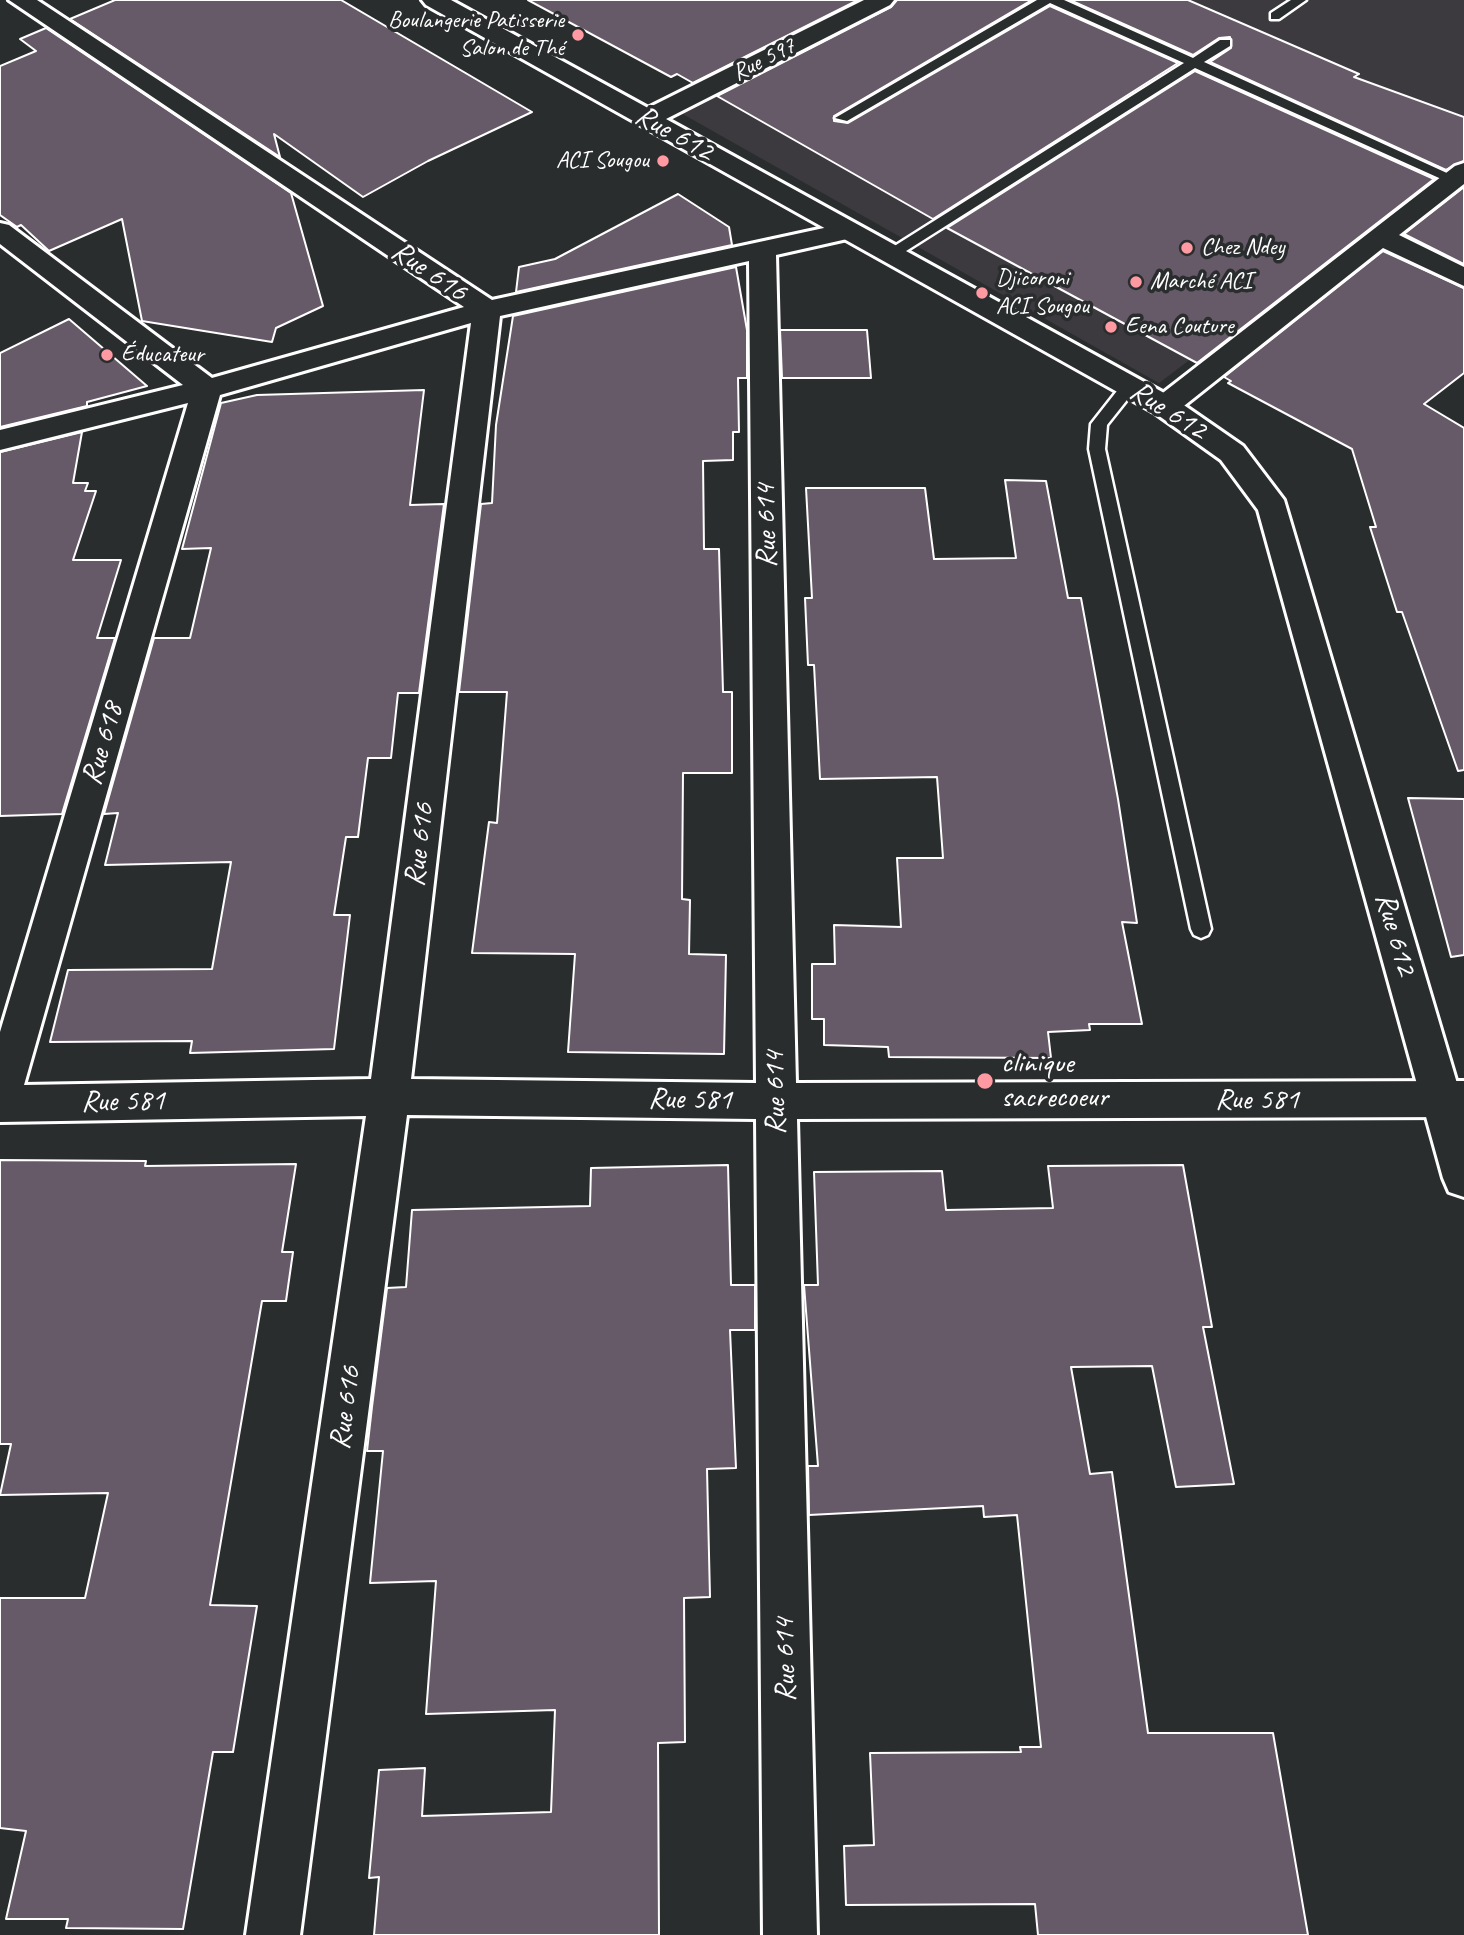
<!DOCTYPE html>
<meta charset="utf-8">
<style>
body{margin:0}
canvas{display:block;background:#2a2d2e}
</style>
<canvas width="1464" height="1935"></canvas>
<script>
const c = document.querySelector('canvas').getContext('2d');
c.lineJoin = 'round';
function fillPath(path, color) {
  c.fillStyle = color;
  c.fill(path, 'evenodd');
}
function stroke(path, color, width, dash) {
  c.strokeStyle = color;
  c.lineWidth = width;
  c.lineCap = dash ? 'butt' : 'round';
  c.setLineDash(dash || []);
  c.stroke(path);
}
function label(font, color, halo, rows, align = 'center') {
  c.font = font + ' Caveat,sans-serif';
  c.lineWidth = 7;
  c.setLineDash([]);
  c.textBaseline = 'middle';
  c.strokeStyle = halo;
  c.fillStyle = color;
  for (const [text, x, y, turn = 0] of rows) {
    c.save();
    c.translate(x, y);
    c.rotate((+turn || 0) * Math.PI / 180);
    c.textAlign = isNaN(turn) ? turn : align;
    if (halo) c.strokeText(text, 0, 0);
    c.fillText(text, 0, 0);
    c.restore();
  }
}
fillPath(new Path2D(`
 M 885,0 L 1464,0 L 1464,153 L 1159,383 L 665,104 Z`), '#3c3a3f');
const building = new Path2D(`
 M 115,0 L 341,0 L 532,112 L 428,161 L 363,197 L 274,134 L 280,157 L 70,19 Z
 M 528,0 L 858,0 L 693,83 L 677,74 L 671,77 Z
 M 897,0 L 1032,0 L 834,116 L 834,121 L 848,123 L 1050,6 L 1178,63 L 933,219 L 717,96 L 891,7 Z
 M 1070,0 L 1188,0 L 1359,74 L 1354,77 L 1464,117 L 1464,161 L 1446,170 L 1210,62 L 1231,48 L 1230,37 L 1219,38 L 1193,55 Z
 M 46,28 L 291,193 L 323,306 L 276,328 L 272,342 L 142,321 L 122,219 L 49,251 L 21,225 L 17,227 L 0,215 L 0,66 L 36,51 L 20,39 Z
 M 1195,71 L 1434,179 L 1197,363 L 947,228 Z
 M 1464,187 L 1464,264 L 1404,234 Z
 M 678,194 L 729,227 L 732,245 L 516,292 L 519,267 L 555,259 Z
 M 1383,251 L 1464,288 L 1464,373 L 1424,404 L 1464,428 L 1464,770 L 1458,771 L 1402,612 L 1397,612 L 1370,527 L 1376,527 L 1352,449 L 1228,383 L 1231,381 L 1224,377 Z
 M 736,267 L 747,330 L 747,378 L 738,378 L 739,432 L 733,432 L 733,460 L 703,461 L 704,549 L 719,549 L 723,692 L 732,692 L 732,773 L 683,773 L 682,899 L 690,900 L 689,954 L 726,955 L 724,1054 L 568,1052 L 575,954 L 472,953 L 489,822 L 497,823 L 507,692 L 459,692 L 481,504 L 492,503 L 496,425 L 513,316 Z
 M 69,319 L 147,386 L 87,402 L 87,406 L 0,427 L 0,353 Z
 M 780,330 L 867,330 L 871,378 L 782,378 Z
 M 424,390 L 410,505 L 444,504 L 419,693 L 398,693 L 391,758 L 368,758 L 358,837 L 346,837 L 334,915 L 350,915 L 334,1049 L 190,1053 L 192,1041 L 50,1042 L 68,970 L 212,969 L 231,862 L 105,865 L 118,813 L 104,814 L 154,638 L 190,638 L 211,548 L 182,549 L 221,403 L 257,395 Z
 M 82,432 L 73,483 L 88,483 L 85,491 L 96,491 L 73,560 L 121,560 L 97,638 L 115,638 L 62,814 L 0,816 L 0,452 Z
 M 1005,480 L 1046,481 L 1068,598 L 1081,598 L 1118,799 L 1137,923 L 1122,922 L 1142,1024 L 1089,1024 L 1090,1030 L 1048,1032 L 1051,1058 L 889,1057 L 888,1047 L 824,1045 L 824,1019 L 812,1019 L 812,964 L 835,964 L 834,925 L 901,927 L 897,858 L 943,858 L 937,777 L 820,779 L 814,665 L 808,665 L 805,598 L 812,598 L 806,488 L 925,488 L 934,559 L 1016,558 Z
 M 1408,798 L 1464,799 L 1464,955 L 1451,957 Z
 M 0,1160 L 146,1161 L 145,1166 L 296,1164 L 282,1252 L 293,1252 L 286,1301 L 262,1301 L 210,1605 L 257,1606 L 233,1752 L 213,1752 L 183,1929 L 66,1928 L 68,1919 L 6,1919 L 26,1831 L 0,1828 L 0,1598 L 85,1598 L 108,1493 L 0,1495 L 11,1444 L 0,1444 Z
 M 728,1165 L 731,1285 L 755,1285 L 755,1330 L 730,1330 L 736,1468 L 707,1469 L 710,1597 L 684,1598 L 685,1742 L 658,1743 L 659,1935 L 374,1935 L 379,1877 L 369,1878 L 379,1770 L 425,1768 L 422,1816 L 551,1812 L 555,1710 L 426,1714 L 436,1581 L 370,1583 L 383,1451 L 367,1451 L 372,1407 L 387,1288 L 406,1287 L 412,1210 L 590,1206 L 591,1168 Z
 M 1183,1165 L 1212,1327 L 1203,1327 L 1234,1484 L 1176,1487 L 1152,1366 L 1071,1367 L 1090,1474 L 1112,1472 L 1148,1733 L 1273,1733 L 1308,1935 L 1038,1935 L 1035,1904 L 846,1905 L 844,1846 L 874,1845 L 870,1753 L 1021,1752 L 1020,1747 L 1041,1747 L 1017,1515 L 984,1517 L 983,1506 L 809,1515 L 808,1466 L 818,1466 L 804,1285 L 818,1285 L 814,1172 L 942,1171 L 946,1210 L 1053,1208 L 1048,1166 Z`);
fillPath(building, '#675a68');
stroke(building, '#fff', 2);
const service = new Path2D(`
 M 1037,0 L 1064,0 L 1193,58 L 1220,40 L 1230,40 L 1230,46 L 1204,62 L 1460,179 L 1448,182 L 1195,68 L 895,258 L 885,258 L 885,252 L 1184,63 L 1050,3 L 847,121 L 835,118 Z
 M 1291,0 L 1306,0 L 1279,19 L 1271,19 L 1271,13 Z
 M 1130,381 L 1138,386 L 1107,425 L 1105,449 L 1211,929 L 1208,935 L 1201,938 L 1194,935 L 1191,929 L 1089,449 L 1091,424 L 1124,382 Z`);
const minor = new Path2D(`
 M 9,0 L 37,0 L 492,300 L 847,223 L 856,225 L 860,231 L 856,237 L 776,255 L 796,1083 L 1464,1081 L 1464,1117 L 797,1119 L 817,1935 L 763,1935 L 756,1119 L 407,1115 L 300,1935 L 246,1935 L 366,1116 L 0,1122 L 0,1032 L 188,403 L 0,450 L 0,430 L 183,385 L 0,244 L 0,223 L 9,225 L 212,378 L 464,307 ZM 749,261 L 756,1083 L 411,1079 L 500,316 ZM 471,323 L 371,1079 L 24,1085 L 220,395 Z
 M 1464,163 L 1464,184 L 1399,235 L 1464,267 L 1464,286 L 1383,248 L 1175,413 L 1165,416 L 1155,413 L 1150,406 L 1155,399 L 1455,166 Z`);
const tertiary = new Path2D(`
 M 422,0 L 451,0 L 648,108 L 864,0 L 894,0 L 890,5 L 666,119 L 1175,399 L 1243,446 L 1284,500 L 1464,1107 L 1464,1197 L 1449,1192 L 1443,1178 L 1258,510 L 1221,460 L 1155,413 L 426,5 Z`);
stroke(service, '#fff', 5);
stroke(minor, '#fff', 6);
stroke(tertiary, '#fff', 6);
fillPath(service, '#2a2d2e');
fillPath(minor, '#2a2d2e');
fillPath(tertiary, '#2a2d2e');
for (const [x, y, r, color] of [
 [578,35,7,"#ff9aa2"],
 [663,161,7,"#ff9aa2"],
 [1187,248,7,"#ff9aa2"],
 [1136,282,7,"#ff9aa2"],
 [982,293,7,"#ff9aa2"],
 [1111,327,7,"#ff9aa2"],
 [107,355,7,"#ff9aa2"],
 [985,1081,9,"#ff9aa2"]
]) {
  const dot = new Path2D();
  dot.arc(x, y, r, 0, 2 * Math.PI);
  c.fillStyle = color;
  c.fill(dot);
  stroke(dot, '#2a2d2e', 2.5);
}
label('24px', '#fff', '#2a2d2e', [
 ["Boulangerie Patisserie",564,21,"right"],
 ["Salon de Thé",564,49,"right"],
 ["ACI Sougou",649,161,"right"],
 ["Chez Ndey",1201,248],
 ["Djicoroni",996,279],
 ["ACI Sougou",996,307],
 ["Marché ACI",1150,282],
 ["Eena Couture",1125,327],
 ["Éducateur",121,355]
], 'left');
label('24px', '#fff', '#2a2d2e', [
 ["Rue 597",764,60,-27]
]);
label('30px', '#fff', '#2a2d2e', [
 ["Rue 612",674,134,29],
 ["Rue 616",429,272,34],
 ["Rue 612",1168,411,32],
 ["Rue 614",767,526,-91],
 ["Rue 618",103,744,-74],
 ["Rue 616",420,845,-83],
 ["Rue 612",1395,934,74],
 ["Rue 614",776,1093,-91],
 ["Rue 581",690,1100,1],
 ["Rue 581",1257,1100],
 ["Rue 581",123,1102,-1],
 ["Rue 616",346,1408,-82],
 ["Rue 614",786,1660,-91]
]);
label('30px', '#fff', '#2a2d2e', [
 ["clinique",1001,1064],
 ["sacrecoeur",1001,1098]
], 'left');
</script>
